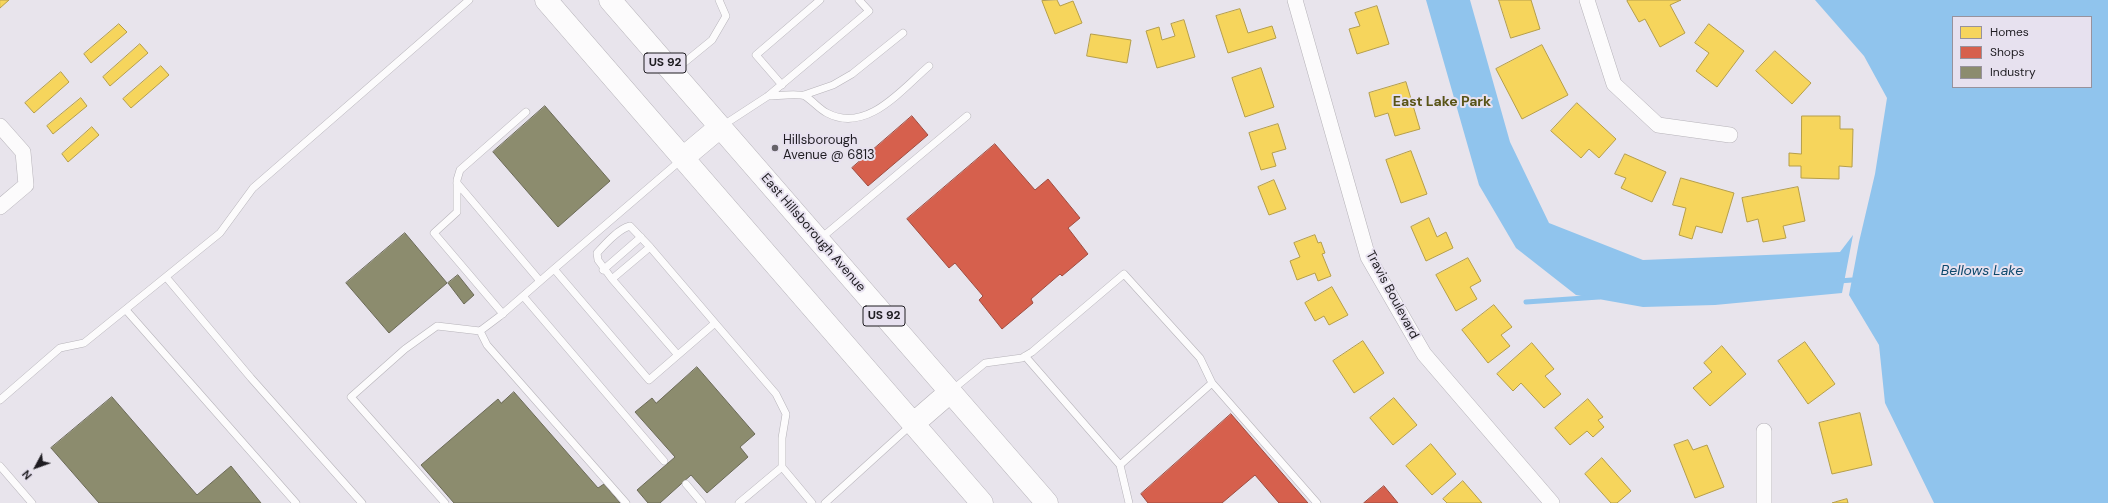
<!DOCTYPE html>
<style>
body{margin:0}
#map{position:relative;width:2108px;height:503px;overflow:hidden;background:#e8e4ec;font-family:"DM Sans",sans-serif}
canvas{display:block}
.legend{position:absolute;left:1952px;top:16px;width:140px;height:72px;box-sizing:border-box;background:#e7e1ef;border:1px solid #97929d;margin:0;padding:5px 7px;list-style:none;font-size:12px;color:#1e1c21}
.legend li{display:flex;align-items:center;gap:8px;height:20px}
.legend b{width:20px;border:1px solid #97929d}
.north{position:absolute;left:16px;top:447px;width:40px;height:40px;-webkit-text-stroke:3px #e7e1ef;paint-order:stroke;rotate:229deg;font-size:11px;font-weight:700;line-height:16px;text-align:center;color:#1e1c21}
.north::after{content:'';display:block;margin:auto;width:14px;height:18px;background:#1e1c21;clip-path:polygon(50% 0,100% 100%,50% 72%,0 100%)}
</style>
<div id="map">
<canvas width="2108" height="503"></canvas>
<ul class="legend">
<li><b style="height:11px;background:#f6d55c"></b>Homes</li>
<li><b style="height:11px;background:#d6604d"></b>Shops</li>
<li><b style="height:11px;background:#8c8c6e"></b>Industry</li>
</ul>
<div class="north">N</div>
</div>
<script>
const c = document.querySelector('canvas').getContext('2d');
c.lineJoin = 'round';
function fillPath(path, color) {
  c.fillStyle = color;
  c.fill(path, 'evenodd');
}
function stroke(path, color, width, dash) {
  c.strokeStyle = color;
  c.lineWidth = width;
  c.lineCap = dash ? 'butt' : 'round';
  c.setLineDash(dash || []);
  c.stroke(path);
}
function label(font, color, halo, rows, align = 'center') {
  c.font = font + ' "DM Sans",sans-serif';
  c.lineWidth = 4;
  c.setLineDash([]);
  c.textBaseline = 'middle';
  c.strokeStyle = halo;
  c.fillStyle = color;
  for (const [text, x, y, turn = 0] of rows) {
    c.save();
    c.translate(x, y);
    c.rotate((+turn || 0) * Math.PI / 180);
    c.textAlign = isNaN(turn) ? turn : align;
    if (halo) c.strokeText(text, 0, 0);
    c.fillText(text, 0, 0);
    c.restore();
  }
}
fillPath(new Path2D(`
 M 1426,0 L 1470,0 L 1510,142 L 1549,223 L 1643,260 L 1840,252 L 1853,235 L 1842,293 L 1715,305 L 1643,307 L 1576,295 L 1516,248 L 1479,185 Z
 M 1815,0 L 2108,0 L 2108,503 L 1934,503 L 1885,403 L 1879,345 L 1849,295 L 1859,242 L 1875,174 L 1887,98 L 1864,56 ZM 1953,17 L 2091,17 L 2091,87 L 1953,87 Z`), '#90c4ed');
const homes = new Path2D(`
 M 0,0 L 9,0 L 0,8 Z
 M 1057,0 L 1060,6 L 1073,1 L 1082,23 L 1055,34 L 1042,1 Z
 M 1499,0 L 1531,0 L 1540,29 L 1511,38 Z
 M 1629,0 L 1681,0 L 1670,5 L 1685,33 L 1660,47 L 1645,19 L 1639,22 L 1627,1 Z
 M 1377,6 L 1389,44 L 1357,54 L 1349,29 L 1360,26 L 1355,13 Z
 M 1240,9 L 1248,33 L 1272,26 L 1276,38 L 1228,53 L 1216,16 Z
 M 1184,20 L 1195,57 L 1157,68 L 1146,31 L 1159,27 L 1162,40 L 1175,36 L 1171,24 Z
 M 119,24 L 127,32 L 91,63 L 84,54 Z
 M 1709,24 L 1744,51 L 1717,87 L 1696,71 L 1709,53 L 1695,43 Z
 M 1091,34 L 1131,40 L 1127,63 L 1087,56 Z
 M 140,44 L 148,53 L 110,86 L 103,77 Z
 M 1542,45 L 1568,95 L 1522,119 L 1496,69 Z
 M 1775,51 L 1811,83 L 1792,104 L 1756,71 Z
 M 161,66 L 169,75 L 131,108 L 123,99 Z
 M 1261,68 L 1274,107 L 1245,117 L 1232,78 Z
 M 61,72 L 69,82 L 34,113 L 25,103 Z
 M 1406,82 L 1420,129 L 1395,136 L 1388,113 L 1375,117 L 1369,93 Z
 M 81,98 L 87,106 L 53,134 L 47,126 Z
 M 1577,103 L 1616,139 L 1599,158 L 1589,149 L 1581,158 L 1551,131 Z
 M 1802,116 L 1840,116 L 1840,129 L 1853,129 L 1852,167 L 1839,166 L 1839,179 L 1801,178 L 1801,166 L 1789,166 L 1789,153 L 1801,154 Z
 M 1278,124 L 1286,149 L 1272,153 L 1276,166 L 1261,170 L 1249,133 Z
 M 92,127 L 99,135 L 68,162 L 62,154 Z
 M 1411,151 L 1427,194 L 1401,203 L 1386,160 Z
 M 1625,154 L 1666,172 L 1652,202 L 1621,188 L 1626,178 L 1615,174 Z
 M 1681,178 L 1734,193 L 1722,233 L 1696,226 L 1692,239 L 1679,235 L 1686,208 L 1673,205 Z
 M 1274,180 L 1286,209 L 1269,215 L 1258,187 Z
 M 1798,187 L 1805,221 L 1783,226 L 1786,238 L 1763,242 L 1758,219 L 1747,222 L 1742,198 Z
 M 1429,218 L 1437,237 L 1446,232 L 1453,248 L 1426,261 L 1411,227 Z
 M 1315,235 L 1318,243 L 1321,242 L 1325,253 L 1322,254 L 1331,276 L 1318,281 L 1315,273 L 1297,280 L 1290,261 L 1300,257 L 1294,243 Z
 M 1468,258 L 1481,281 L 1470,287 L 1477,299 L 1456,311 L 1436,275 Z
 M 1332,287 L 1348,315 L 1329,325 L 1324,316 L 1315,321 L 1305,303 Z
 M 1494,305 L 1512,327 L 1501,335 L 1510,346 L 1488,363 L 1462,330 Z
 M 1363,341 L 1384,373 L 1354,393 L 1333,361 Z
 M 1805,342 L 1835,384 L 1808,404 L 1778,361 Z
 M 1532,343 L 1554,369 L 1545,376 L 1561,394 L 1544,408 L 1521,383 L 1513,391 L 1497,374 Z
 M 1722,346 L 1746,374 L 1710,406 L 1693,388 L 1712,372 L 1704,363 Z
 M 1394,398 L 1417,425 L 1393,445 L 1370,418 Z
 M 1588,399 L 1603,417 L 1598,420 L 1604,427 L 1593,437 L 1587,431 L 1570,445 L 1555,428 Z
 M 1860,413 L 1872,465 L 1832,474 L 1819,423 Z
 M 1688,440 L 1693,450 L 1707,445 L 1724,487 L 1695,498 L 1674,445 Z
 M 1431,444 L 1456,474 L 1432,495 L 1406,466 Z
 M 1602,458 L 1631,491 L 1617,503 L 1611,503 L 1585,474 Z
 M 1463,481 L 1482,503 L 1447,503 L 1443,499 Z
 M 1847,499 L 1848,503 L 1832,503 L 1835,502 Z`);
fillPath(homes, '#f6d55c');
stroke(homes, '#b59e4a', 1);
const shops = new Path2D(`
 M 912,116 L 928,135 L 868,186 L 852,168 Z
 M 995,144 L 1035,190 L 1048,179 L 1080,218 L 1068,228 L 1088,254 L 1062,276 L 1060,274 L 1031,299 L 1033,303 L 1002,329 L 979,300 L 983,296 L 955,263 L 949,268 L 907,219 Z
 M 1231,414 L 1308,503 L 1279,503 L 1255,475 L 1222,503 L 1148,503 L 1141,494 Z
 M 1384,486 L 1398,503 L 1364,503 Z`);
fillPath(shops, '#d6604d');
stroke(shops, '#9f4c40', 1);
const industry = new Path2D(`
 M 545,106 L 610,181 L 558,227 L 493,152 Z
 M 405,233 L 447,283 L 389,333 L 346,283 Z
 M 458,275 L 474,295 L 464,304 L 448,283 Z
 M 697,367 L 755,434 L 740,447 L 748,457 L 707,493 L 691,475 L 660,503 L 648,503 L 637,490 L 675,457 L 635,412 L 652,398 L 656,403 Z
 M 514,392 L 598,488 L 604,484 L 620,503 L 454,503 L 421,465 L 498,399 L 501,403 Z
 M 112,397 L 197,495 L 231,466 L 261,503 L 99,503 L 51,448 Z`);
fillPath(industry, '#8c8c6e');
stroke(industry, '#6b6a57', 1);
stroke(new Path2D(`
 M 1839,281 L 1852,280
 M 1526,302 L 1599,297`), '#90c4ed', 5);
const service = new Path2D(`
 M 674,71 L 712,40 L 726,16 L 719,0
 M 782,85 L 756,55 L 820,0
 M 804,95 L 833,85 L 852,74 L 903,33
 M 768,96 C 776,96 799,93 805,96 C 813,101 819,109 827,113 C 867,134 902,89 929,66
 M 722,126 L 768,96 L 869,11 L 859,0
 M 681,160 L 554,269 L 649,380 L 715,323 L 776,394 L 786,414 L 782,438 L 782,467 L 812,503
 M 457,183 L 540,281
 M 820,239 L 967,116
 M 650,247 L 630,226 C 618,229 605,244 597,253 L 598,260 L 612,279 L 650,247 L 715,323
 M 603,270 L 641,237
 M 166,277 L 251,378 L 362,503
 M 612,279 L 677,354
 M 523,296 L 664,461
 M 126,310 L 296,503
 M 503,314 L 434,233 L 457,212 L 457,180 L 460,170 L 526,112
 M 480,331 L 487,345 L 626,503
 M 1025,356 L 1120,465 L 1129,503
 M 1212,383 L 1317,503
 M 952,390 L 985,363 L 1022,358 L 1032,352 L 1124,274 L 1200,358 L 1212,383 L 1120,465
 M 0,400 L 60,348 L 84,343 L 220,233 L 253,188 L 469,0
 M 0,466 L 32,503
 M 686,484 L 702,503
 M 445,503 L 351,397 L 405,349 L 437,326 L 480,331 L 500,316 L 554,269
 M 739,503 L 782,467
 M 825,503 L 911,425`);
const minor = new Path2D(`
 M 1295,0 L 1368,257 L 1424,354 L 1552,503
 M 1587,0 L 1614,84 L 1658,125 L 1730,135
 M 0,126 L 23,152 L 26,185 L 0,207
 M 1764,503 L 1764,431`);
const primary = new Path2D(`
 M 546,0 L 982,503
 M 610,0 L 1047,503
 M 683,158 L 720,127
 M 913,424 L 950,392`);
stroke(service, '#b6b3b9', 8);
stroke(minor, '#b6b3b9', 16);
stroke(primary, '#b6b3b9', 23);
stroke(service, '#fcfbfc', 7);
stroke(minor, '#fcfbfc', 15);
stroke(primary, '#fcfbfc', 22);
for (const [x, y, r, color] of [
 [775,148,4,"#656268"]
]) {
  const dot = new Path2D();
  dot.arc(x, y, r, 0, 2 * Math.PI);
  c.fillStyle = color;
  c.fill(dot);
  stroke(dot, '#e7e1ef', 1.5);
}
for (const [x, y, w] of [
 [665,63,42],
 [884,316,42]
]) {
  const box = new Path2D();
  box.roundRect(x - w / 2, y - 10, w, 20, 3);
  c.fillStyle = '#e7e1ef';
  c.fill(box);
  stroke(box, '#1e1c21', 1);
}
label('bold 12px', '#1e1c21', null, [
 ["US 92",665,63],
 ["US 92",884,316]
]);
label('13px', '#1e1c21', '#e7e1ef', [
 ["Hillsborough",783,141],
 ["Avenue @ 6813",783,156]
], 'left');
label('13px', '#1e1c21', '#e7e1ef', [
 ["East Hillsborough Avenue",813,233,49],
 ["Travis Boulevard",1392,295,62]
]);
label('bold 14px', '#595417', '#e7e1ef', [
 ["East Lake Park",1442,102]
]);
label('italic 14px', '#0d496d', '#e7e1ef', [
 ["Bellows Lake",1982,271]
]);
</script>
